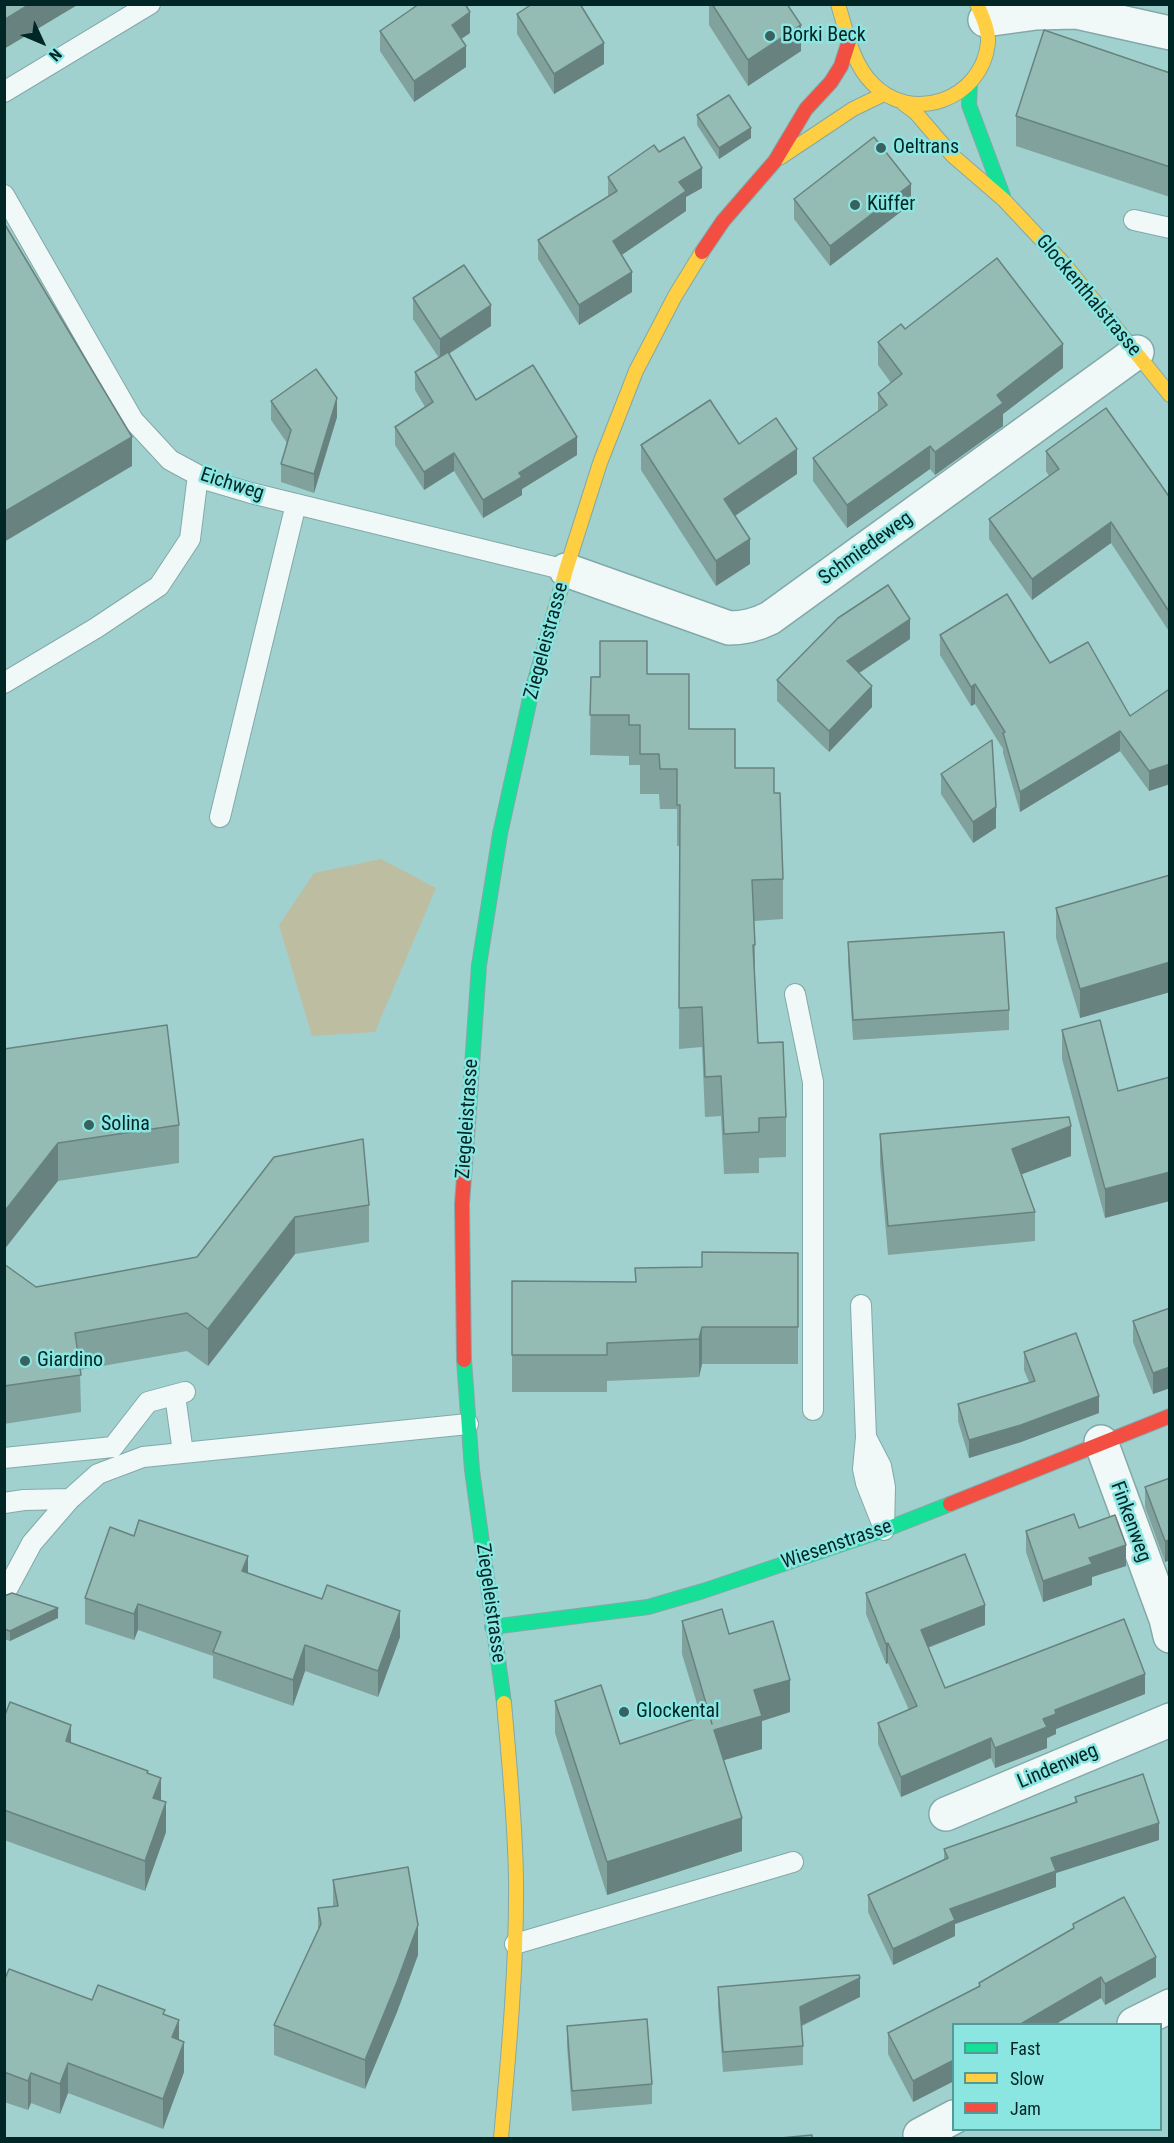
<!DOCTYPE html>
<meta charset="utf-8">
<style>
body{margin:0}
#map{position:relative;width:1174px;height:2143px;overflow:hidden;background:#a0d1cf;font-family:"Roboto Condensed",sans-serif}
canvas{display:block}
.frame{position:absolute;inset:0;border:6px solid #002625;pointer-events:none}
.legend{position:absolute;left:952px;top:2023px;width:210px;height:108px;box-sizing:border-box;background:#8be6e2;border:2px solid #539996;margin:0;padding:8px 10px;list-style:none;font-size:18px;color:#002625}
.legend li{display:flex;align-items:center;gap:12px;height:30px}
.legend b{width:30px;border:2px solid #539996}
.north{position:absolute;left:12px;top:12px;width:60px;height:60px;-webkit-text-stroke:4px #8be6e2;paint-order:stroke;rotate:134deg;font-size:16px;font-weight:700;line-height:24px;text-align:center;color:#002625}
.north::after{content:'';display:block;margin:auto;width:21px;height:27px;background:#002625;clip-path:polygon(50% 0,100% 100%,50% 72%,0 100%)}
</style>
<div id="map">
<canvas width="1174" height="2143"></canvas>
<div class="frame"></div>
<ul class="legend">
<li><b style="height:8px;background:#16e098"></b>Fast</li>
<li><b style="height:8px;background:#ffcf43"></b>Slow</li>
<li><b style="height:8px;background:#f24e42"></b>Jam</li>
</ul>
<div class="north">N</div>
</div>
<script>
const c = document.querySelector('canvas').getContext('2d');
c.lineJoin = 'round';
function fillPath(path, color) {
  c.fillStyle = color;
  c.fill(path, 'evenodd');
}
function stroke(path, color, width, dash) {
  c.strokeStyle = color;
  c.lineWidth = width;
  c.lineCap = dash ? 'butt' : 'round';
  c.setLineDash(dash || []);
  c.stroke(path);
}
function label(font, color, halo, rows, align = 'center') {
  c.font = font + ' "Roboto Condensed",sans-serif';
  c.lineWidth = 5;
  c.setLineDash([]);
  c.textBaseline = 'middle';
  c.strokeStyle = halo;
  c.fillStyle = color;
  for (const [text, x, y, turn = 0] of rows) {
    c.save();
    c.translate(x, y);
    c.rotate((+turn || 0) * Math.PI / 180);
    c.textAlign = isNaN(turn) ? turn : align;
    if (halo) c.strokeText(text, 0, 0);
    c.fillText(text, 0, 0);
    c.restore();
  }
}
fillPath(new Path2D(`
 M 381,859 L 436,888 L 375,1032 L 312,1036 L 279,925 L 314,873 Z`), '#bdbda1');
const lane = new Path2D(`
 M 4,92 L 150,4
 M 4,195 L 133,420 L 170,460 L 207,480 L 251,493 L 566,570
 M 1134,220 L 1170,228
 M 4,683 L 96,628 L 159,586 L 190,539 L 198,475
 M 220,817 L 296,504
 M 795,994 L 813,1082 L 813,1410
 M 861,1305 L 866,1437 L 881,1466 L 885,1487 L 884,1530
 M 175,1395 L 183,1453
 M 866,1437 L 863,1469 L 866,1483 L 881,1521
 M 4,1458 L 113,1447 L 148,1402 L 185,1392
 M 4,1503 L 24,1500 L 70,1499
 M 4,1595 L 32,1543 L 70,1499 L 98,1474 L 143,1457 L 468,1424
 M 515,1944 L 793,1862`);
const street = new Path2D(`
 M 985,20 L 1036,13 L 1076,12 L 1170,33
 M 566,570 L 729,628 C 745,628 756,625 770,618 L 1137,352
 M 1101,1442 L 1166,1619 L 1170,1636
 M 946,1814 L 1170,1720
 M 1134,2024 L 1170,2006
 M 920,2135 L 954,2117`);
const fast = new Path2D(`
 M 970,84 L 969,105 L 1003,196
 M 468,1124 L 479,965 L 500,834 L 531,694 L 543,653
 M 464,1360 L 472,1470 L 504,1703
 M 492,1627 L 648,1607 L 703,1591 L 884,1530 L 950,1504`);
const slow = new Path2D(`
 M 838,4 C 846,30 852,63 872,83 C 911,125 982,100 988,43 C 989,30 982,16 977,4
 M 904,104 L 915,112 L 953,156 L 1004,200 L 1065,265 L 1170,395
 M 781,157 L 853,109 L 884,94
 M 543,653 L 566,570 L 600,463 L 636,371 L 675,296 L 702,252
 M 501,2138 C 509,2051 517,1964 516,1877 C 515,1819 509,1761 504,1703`);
const jam = new Path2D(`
 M 702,252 L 723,221 L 775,161 L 806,109 L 831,82 L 841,66 L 849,41
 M 464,1360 L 462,1204 L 468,1124
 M 950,1504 L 1170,1416`);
stroke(lane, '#82a9a8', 22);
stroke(street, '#82a9a8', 36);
stroke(fast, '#82a9a8', 16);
stroke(slow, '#82a9a8', 16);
stroke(jam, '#82a9a8', 16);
stroke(lane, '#f1f8f8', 20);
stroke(street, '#f1f8f8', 33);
stroke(fast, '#16e098', 14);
stroke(slow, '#ffcf43', 14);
stroke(jam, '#f24e42', 14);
fillPath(new Path2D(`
 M 709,4 L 787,4 L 801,51 L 748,86 L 709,25 Z
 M 517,14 L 604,64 L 554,94 L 517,34 Z
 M 380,31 L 470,33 L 461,39 L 466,67 L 414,102 L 380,51 Z
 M 1170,73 L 1170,197 L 1016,146 L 1016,116 Z
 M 697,115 L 751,138 L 719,159 L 697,125 Z
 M 659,152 L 702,188 L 686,197 L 686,211 L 621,255 L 632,292 L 579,325 L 538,259 L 538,240 L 608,197 L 608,177 Z
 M 794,199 L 911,204 L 830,266 L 794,219 Z
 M 413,298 L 491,326 L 449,354 L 476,400 L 577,455 L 522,489 L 522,495 L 483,518 L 454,471 L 424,490 L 395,445 L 395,427 L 425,407 L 415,390 L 415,372 L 439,358 L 413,319 Z
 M 905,329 L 1063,368 L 1003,414 L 1003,426 L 935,475 L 930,469 L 847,528 L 813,481 L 813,458 L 878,412 L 878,393 L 891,383 L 878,365 L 878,342 Z
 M 271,401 L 337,417 L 314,493 L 281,482 L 281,464 L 287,443 L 271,420 Z
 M 739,444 L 797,474 L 735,516 L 750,564 L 716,586 L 641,470 L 641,445 Z
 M 1046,451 L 1170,498 L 1170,633 L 1111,543 L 1032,600 L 989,539 L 989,519 L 1049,476 L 1046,471 Z
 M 940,635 L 1050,663 L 1130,716 L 1170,692 L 1170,784 L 1149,791 L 1120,751 L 1020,812 L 1003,753 L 1003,749 L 975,704 L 971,706 L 940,655 Z
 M 910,639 L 859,673 L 872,707 L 829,752 L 777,701 L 777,680 Z
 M 647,674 L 689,729 L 735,768 L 774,793 L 783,879 L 783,919 L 754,921 L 755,945 L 755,985 L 758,1043 L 786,1117 L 786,1157 L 759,1158 L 759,1173 L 724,1174 L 721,1116 L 705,1117 L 702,1047 L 679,1049 L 680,846 L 677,846 L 677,809 L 660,809 L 659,794 L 640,794 L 640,765 L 629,765 L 629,756 L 590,755 L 591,677 Z
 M 941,774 L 996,828 L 973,843 L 941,794 Z
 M 1170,875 L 1170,992 L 1080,1018 L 1056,938 L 1056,908 Z
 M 848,942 L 1009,1010 L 1009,1030 L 853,1040 L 848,962 Z
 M 1062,1030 L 1118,1091 L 1105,1218 L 1062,1059 Z
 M 4,1049 L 179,1125 L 179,1163 L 58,1181 Z
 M 880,1134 L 1071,1156 L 1021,1174 L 1035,1212 L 1035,1241 L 888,1255 L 880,1164 Z
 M 274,1157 L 369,1205 L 369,1242 L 295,1254 L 208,1366 L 187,1351 L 80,1370 L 81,1412 L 4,1424 L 4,1264 L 36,1287 L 197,1257 Z
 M 798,1253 L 798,1364 L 702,1364 L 699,1377 L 607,1381 L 607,1392 L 512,1392 L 512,1281 L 635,1282 L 635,1268 L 702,1267 Z
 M 1170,1308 L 1170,1388 L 1153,1394 L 1133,1342 L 1133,1321 Z
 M 1024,1352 L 1099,1413 L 1021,1442 L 969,1458 L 958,1421 L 958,1404 L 1029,1382 L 1024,1370 Z
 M 1170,1478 L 1170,1560 L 1165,1562 L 1145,1507 L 1145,1487 Z
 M 1079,1528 L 1126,1566 L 1092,1577 L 1092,1585 L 1043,1602 L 1026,1552 L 1026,1531 Z
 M 248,1573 L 400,1637 L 378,1697 L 305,1671 L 293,1706 L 213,1678 L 213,1656 L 138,1630 L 134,1640 L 85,1624 L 85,1598 Z
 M 866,1593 L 985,1625 L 928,1648 L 945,1688 L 1145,1694 L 1056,1729 L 1056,1734 L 1047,1738 L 1047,1748 L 995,1768 L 991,1758 L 901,1797 L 878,1744 L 878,1723 L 909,1710 L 888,1663 L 886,1664 L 866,1614 Z
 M 4,1596 L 58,1618 L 10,1641 L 4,1639 Z
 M 682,1621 L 729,1634 L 790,1712 L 762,1721 L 762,1749 L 724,1760 L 742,1851 L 607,1895 L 555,1733 L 555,1701 L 620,1744 L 701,1717 L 682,1654 Z
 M 4,1715 L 148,1774 L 161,1800 L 166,1832 L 145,1891 L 4,1840 Z
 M 1075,1797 L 1159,1840 L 1056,1873 L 1056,1887 L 955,1924 L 955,1936 L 893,1965 L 868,1912 L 868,1895 L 944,1859 L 944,1849 L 1075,1802 Z
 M 333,1880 L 418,1955 L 397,2012 L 365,2089 L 274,2055 L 274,2025 L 318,1930 L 318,1908 L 333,1906 Z
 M 1073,1924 L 1156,1977 L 1105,2005 L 1101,1998 L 1054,2025 L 954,2025 L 954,2081 L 913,2102 L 888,2054 L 888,2033 L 979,1986 L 979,1983 L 1073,1929 Z
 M 4,1981 L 165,2014 L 179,2040 L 184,2072 L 163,2129 L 68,2093 L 60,2114 L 31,2103 L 28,2110 L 4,2102 Z
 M 718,1987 L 860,1997 L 802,2026 L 803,2046 L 803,2065 L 723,2072 L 718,2007 Z
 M 567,2026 L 652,2084 L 652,2104 L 572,2111 L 567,2046 Z
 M 1168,2033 L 1170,2033 L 1170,2057 L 1168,2054 Z`), '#80a19c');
fillPath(new Path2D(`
 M 30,4 L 79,4 L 4,49 L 4,20 Z
 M 470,12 L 470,33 L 452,45 L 452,25 Z
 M 801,25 L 801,51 L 748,86 L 748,60 Z
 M 604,43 L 604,64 L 554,94 L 554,74 Z
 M 466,46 L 466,67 L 414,102 L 414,81 Z
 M 751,128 L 751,138 L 719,159 L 719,148 Z
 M 702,168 L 702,188 L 686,197 L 686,211 L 613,261 L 613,241 L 679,182 Z
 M 911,184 L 911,204 L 830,266 L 830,246 Z
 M 632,272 L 632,292 L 579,325 L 579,305 Z
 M 491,305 L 491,326 L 440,359 L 440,339 Z
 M 1063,344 L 1063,368 L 1003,414 L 1003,426 L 935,475 L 935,452 L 997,395 Z
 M 337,398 L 337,417 L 314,493 L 314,474 Z
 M 132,437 L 132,466 L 4,542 L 4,512 Z
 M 577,437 L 577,455 L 522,489 L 522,495 L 483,518 L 483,500 L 519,473 Z
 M 930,446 L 930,469 L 847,528 L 847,505 Z
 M 797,449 L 797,474 L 724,523 L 724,499 Z
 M 454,453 L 454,471 L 424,490 L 424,472 Z
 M 1111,522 L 1111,543 L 1032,600 L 1032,579 Z
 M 750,539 L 750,564 L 716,586 L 716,561 Z
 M 910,619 L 910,639 L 847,681 L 847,661 Z
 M 975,684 L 975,704 L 971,706 L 971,687 Z
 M 872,686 L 872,707 L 829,752 L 829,731 Z
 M 1120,731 L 1120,751 L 1020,812 L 1020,792 Z
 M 1170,764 L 1170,784 L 1149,791 L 1149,771 Z
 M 996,807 L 996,828 L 973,843 L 973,822 Z
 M 1170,962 L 1170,992 L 1080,1018 L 1080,989 Z
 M 1071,1126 L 1071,1156 L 1012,1178 L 1012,1149 Z
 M 58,1143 L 58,1181 L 4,1250 L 4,1212 Z
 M 1170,1172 L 1170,1201 L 1105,1218 L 1105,1189 Z
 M 295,1217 L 295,1254 L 208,1366 L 208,1329 Z
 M 702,1327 L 702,1364 L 699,1377 L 699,1339 Z
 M 1170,1367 L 1170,1388 L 1153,1394 L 1153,1373 Z
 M 1099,1396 L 1099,1413 L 1021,1442 L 969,1458 L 969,1440 Z
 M 1170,1540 L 1170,1560 L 1165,1562 L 1165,1541 Z
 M 1126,1545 L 1126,1566 L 1092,1577 L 1092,1585 L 1043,1602 L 1043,1581 L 1089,1558 Z
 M 248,1556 L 248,1582 L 242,1571 Z
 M 138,1604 L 138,1630 L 134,1640 L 134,1614 Z
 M 985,1605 L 985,1625 L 921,1650 L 921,1630 Z
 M 58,1608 L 58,1618 L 10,1641 L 10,1631 Z
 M 400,1611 L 400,1637 L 378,1697 L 378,1671 Z
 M 888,1643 L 888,1663 L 886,1664 L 886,1644 Z
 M 305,1645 L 305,1671 L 293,1706 L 293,1680 Z
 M 1145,1674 L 1145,1694 L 1056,1729 L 1056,1734 L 1047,1738 L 1047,1748 L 995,1768 L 995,1748 L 1043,1719 L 1055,1710 Z
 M 790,1680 L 790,1712 L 762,1721 L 762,1749 L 714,1763 L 714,1730 L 754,1690 Z
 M 71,1725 L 71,1755 L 66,1741 Z
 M 991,1738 L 991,1758 L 901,1797 L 901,1777 Z
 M 161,1778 L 161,1808 L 153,1798 Z
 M 166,1802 L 166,1832 L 145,1891 L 145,1861 Z
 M 742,1818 L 742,1851 L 607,1895 L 607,1862 Z
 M 1159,1823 L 1159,1840 L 1056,1873 L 1056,1887 L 955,1924 L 955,1936 L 893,1965 L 893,1949 L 950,1909 L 1051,1858 Z
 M 418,1925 L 418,1955 L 397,2012 L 365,2089 L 365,2060 Z
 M 1156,1957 L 1156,1977 L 1105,2005 L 1105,1984 Z
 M 1101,1977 L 1101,1998 L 1054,2025 L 1019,2025 Z
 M 860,1978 L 860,1997 L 800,2026 L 800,2007 Z
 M 179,2020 L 179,2049 L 172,2037 Z
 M 184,2042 L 184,2072 L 163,2129 L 163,2099 Z
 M 954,2060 L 954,2081 L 913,2102 L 913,2081 Z
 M 68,2063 L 68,2093 L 60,2114 L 60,2084 Z
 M 31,2073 L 31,2103 L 28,2110 L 28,2081 Z`), '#68837f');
const building = new Path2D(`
 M 4,4 L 30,4 L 4,20 Z
 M 419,4 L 465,4 L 470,12 L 452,25 L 466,46 L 414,81 L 380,31 Z
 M 532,4 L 580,4 L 604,43 L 554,74 L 517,14 Z
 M 712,4 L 787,4 L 801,25 L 748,60 Z
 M 1044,30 L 1170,73 L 1170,167 L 1016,116 Z
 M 729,95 L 751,128 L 719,148 L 697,115 Z
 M 684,137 L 702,168 L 679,182 L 686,191 L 613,241 L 632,272 L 579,305 L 538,240 L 617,191 L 608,177 L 654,145 L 659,152 Z
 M 874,137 L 911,184 L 830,246 L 794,199 Z
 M 4,223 L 132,437 L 4,512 Z
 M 997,258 L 1063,344 L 997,395 L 1003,403 L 935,452 L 930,446 L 847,505 L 813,458 L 887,405 L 878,393 L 902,374 L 878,342 L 901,324 L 905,329 Z
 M 464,265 L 491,305 L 440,339 L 413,298 Z
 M 448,352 L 476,400 L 533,365 L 577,437 L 519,473 L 522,477 L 483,500 L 454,453 L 424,472 L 395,427 L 433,402 L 415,372 Z
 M 316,369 L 337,398 L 314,474 L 281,464 L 291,430 L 271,401 Z
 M 710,400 L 739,444 L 776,418 L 797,449 L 724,499 L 750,539 L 716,561 L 641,445 Z
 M 1106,408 L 1159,482 L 1170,498 L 1170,613 L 1111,522 L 1032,579 L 989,519 L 1059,469 L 1046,451 Z
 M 888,585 L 910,619 L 847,661 L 872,686 L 829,731 L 777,680 L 838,618 Z
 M 1007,594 L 1050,663 L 1088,642 L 1130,716 L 1168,690 L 1170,692 L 1170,764 L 1149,771 L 1120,731 L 1020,792 L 1003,733 L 1005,732 L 975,684 L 971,687 L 940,635 Z
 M 600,641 L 647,641 L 647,674 L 689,674 L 689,729 L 735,729 L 735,768 L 774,768 L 774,793 L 780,793 L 783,879 L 752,880 L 755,945 L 753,945 L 758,1043 L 783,1042 L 786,1117 L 759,1118 L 759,1132 L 724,1134 L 721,1076 L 705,1077 L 702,1007 L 679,1008 L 680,805 L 677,805 L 677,769 L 660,769 L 659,754 L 640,754 L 640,725 L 629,725 L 629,715 L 590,715 L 591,677 L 600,677 Z
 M 992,740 L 996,807 L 973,822 L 941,774 Z
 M 1170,875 L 1170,962 L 1080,989 L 1056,908 Z
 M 1004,932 L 1009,1010 L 853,1020 L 848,942 Z
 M 1100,1020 L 1118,1091 L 1170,1077 L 1170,1172 L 1105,1189 L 1062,1030 Z
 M 167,1025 L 179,1125 L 58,1143 L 4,1212 L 4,1049 Z
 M 1069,1117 L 1071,1126 L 1012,1149 L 1035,1212 L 888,1226 L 880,1134 Z
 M 363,1139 L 369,1205 L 295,1217 L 208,1329 L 187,1313 L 75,1333 L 81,1375 L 4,1386 L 4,1264 L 36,1287 L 197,1257 L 274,1157 Z
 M 702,1252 L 798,1253 L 798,1327 L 702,1327 L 699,1339 L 607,1343 L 607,1355 L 512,1355 L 512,1281 L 636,1282 L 635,1268 L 702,1267 Z
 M 1170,1308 L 1170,1367 L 1153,1373 L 1133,1321 Z
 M 1076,1333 L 1099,1396 L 1021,1425 L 969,1440 L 958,1404 L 1035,1381 L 1024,1352 Z
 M 1170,1478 L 1170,1540 L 1165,1541 L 1145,1487 Z
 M 1074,1514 L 1079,1528 L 1115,1515 L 1126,1545 L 1089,1558 L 1092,1564 L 1043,1581 L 1026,1531 Z
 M 139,1520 L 248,1556 L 242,1571 L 322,1599 L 327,1585 L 400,1611 L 378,1671 L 305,1645 L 293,1680 L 213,1652 L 221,1632 L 138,1604 L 134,1614 L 85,1598 L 110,1527 L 134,1536 Z
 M 965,1554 L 985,1605 L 921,1630 L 945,1688 L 1124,1619 L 1145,1674 L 1055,1710 L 1056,1714 L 1043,1719 L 1047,1727 L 995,1748 L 991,1738 L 901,1777 L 878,1723 L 917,1706 L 888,1643 L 886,1644 L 866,1593 Z
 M 12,1593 L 58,1608 L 10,1631 L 4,1629 L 4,1596 Z
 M 722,1609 L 729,1634 L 773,1621 L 790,1680 L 754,1690 L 762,1716 L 714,1730 L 742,1818 L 607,1862 L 555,1701 L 601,1685 L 620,1744 L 709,1714 L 712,1724 L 682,1621 Z
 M 10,1702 L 71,1725 L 66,1741 L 148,1771 L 147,1773 L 161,1778 L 153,1798 L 166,1802 L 145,1861 L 4,1810 L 4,1715 L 5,1715 Z
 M 1143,1774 L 1159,1823 L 1051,1858 L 1056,1871 L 950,1909 L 955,1920 L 893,1949 L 868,1895 L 948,1858 L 944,1849 L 1077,1802 L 1075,1797 Z
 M 408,1867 L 418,1925 L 397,1982 L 365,2060 L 274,2025 L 321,1924 L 318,1908 L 338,1906 L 333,1880 Z
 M 1124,1897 L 1156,1957 L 1105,1984 L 1101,1977 L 1019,2025 L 954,2025 L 954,2060 L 913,2081 L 888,2033 L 980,1986 L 979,1983 L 1074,1928 L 1073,1924 Z
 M 9,1969 L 92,2000 L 98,1985 L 165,2010 L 163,2014 L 179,2020 L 172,2037 L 184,2042 L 163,2099 L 68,2063 L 60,2084 L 31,2073 L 28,2081 L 4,2072 L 4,1981 Z
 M 859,1975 L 860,1978 L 800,2007 L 803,2046 L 723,2052 L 718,1987 Z
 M 647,2019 L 652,2084 L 572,2091 L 567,2026 Z
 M 812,2135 L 812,2139 L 770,2139 Z`);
fillPath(building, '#95bbb5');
stroke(building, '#68837f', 1.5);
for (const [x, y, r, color] of [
 [770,36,6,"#386260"],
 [881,148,6,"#386260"],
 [855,205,6,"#386260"],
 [89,1125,6,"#386260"],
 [25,1361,6,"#386260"],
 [624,1712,6,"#386260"]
]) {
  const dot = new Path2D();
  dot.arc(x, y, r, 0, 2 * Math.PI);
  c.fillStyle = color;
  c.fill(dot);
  stroke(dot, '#8be6e2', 2);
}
label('20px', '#002625', '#8be6e2', [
 ["Borki Beck",782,36],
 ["Oeltrans",893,148],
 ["Küffer",867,205],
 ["Solina",101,1125],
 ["Giardino",37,1361],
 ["Glockental",636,1712]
], 'left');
label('20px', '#002625', '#8be6e2', [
 ["Glockenthalstrasse",1088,296,50],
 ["Eichweg",232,485,18],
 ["Schmiedeweg",866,549,-36],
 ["Ziegeleistrasse",547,641,-75],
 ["Ziegeleistrasse",468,1119,-86],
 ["Finkenweg",1130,1522,70],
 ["Wiesenstrasse",837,1545,-19],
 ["Ziegeleistrasse",490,1603,82],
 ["Lindenweg",1058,1767,-23]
]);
</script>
